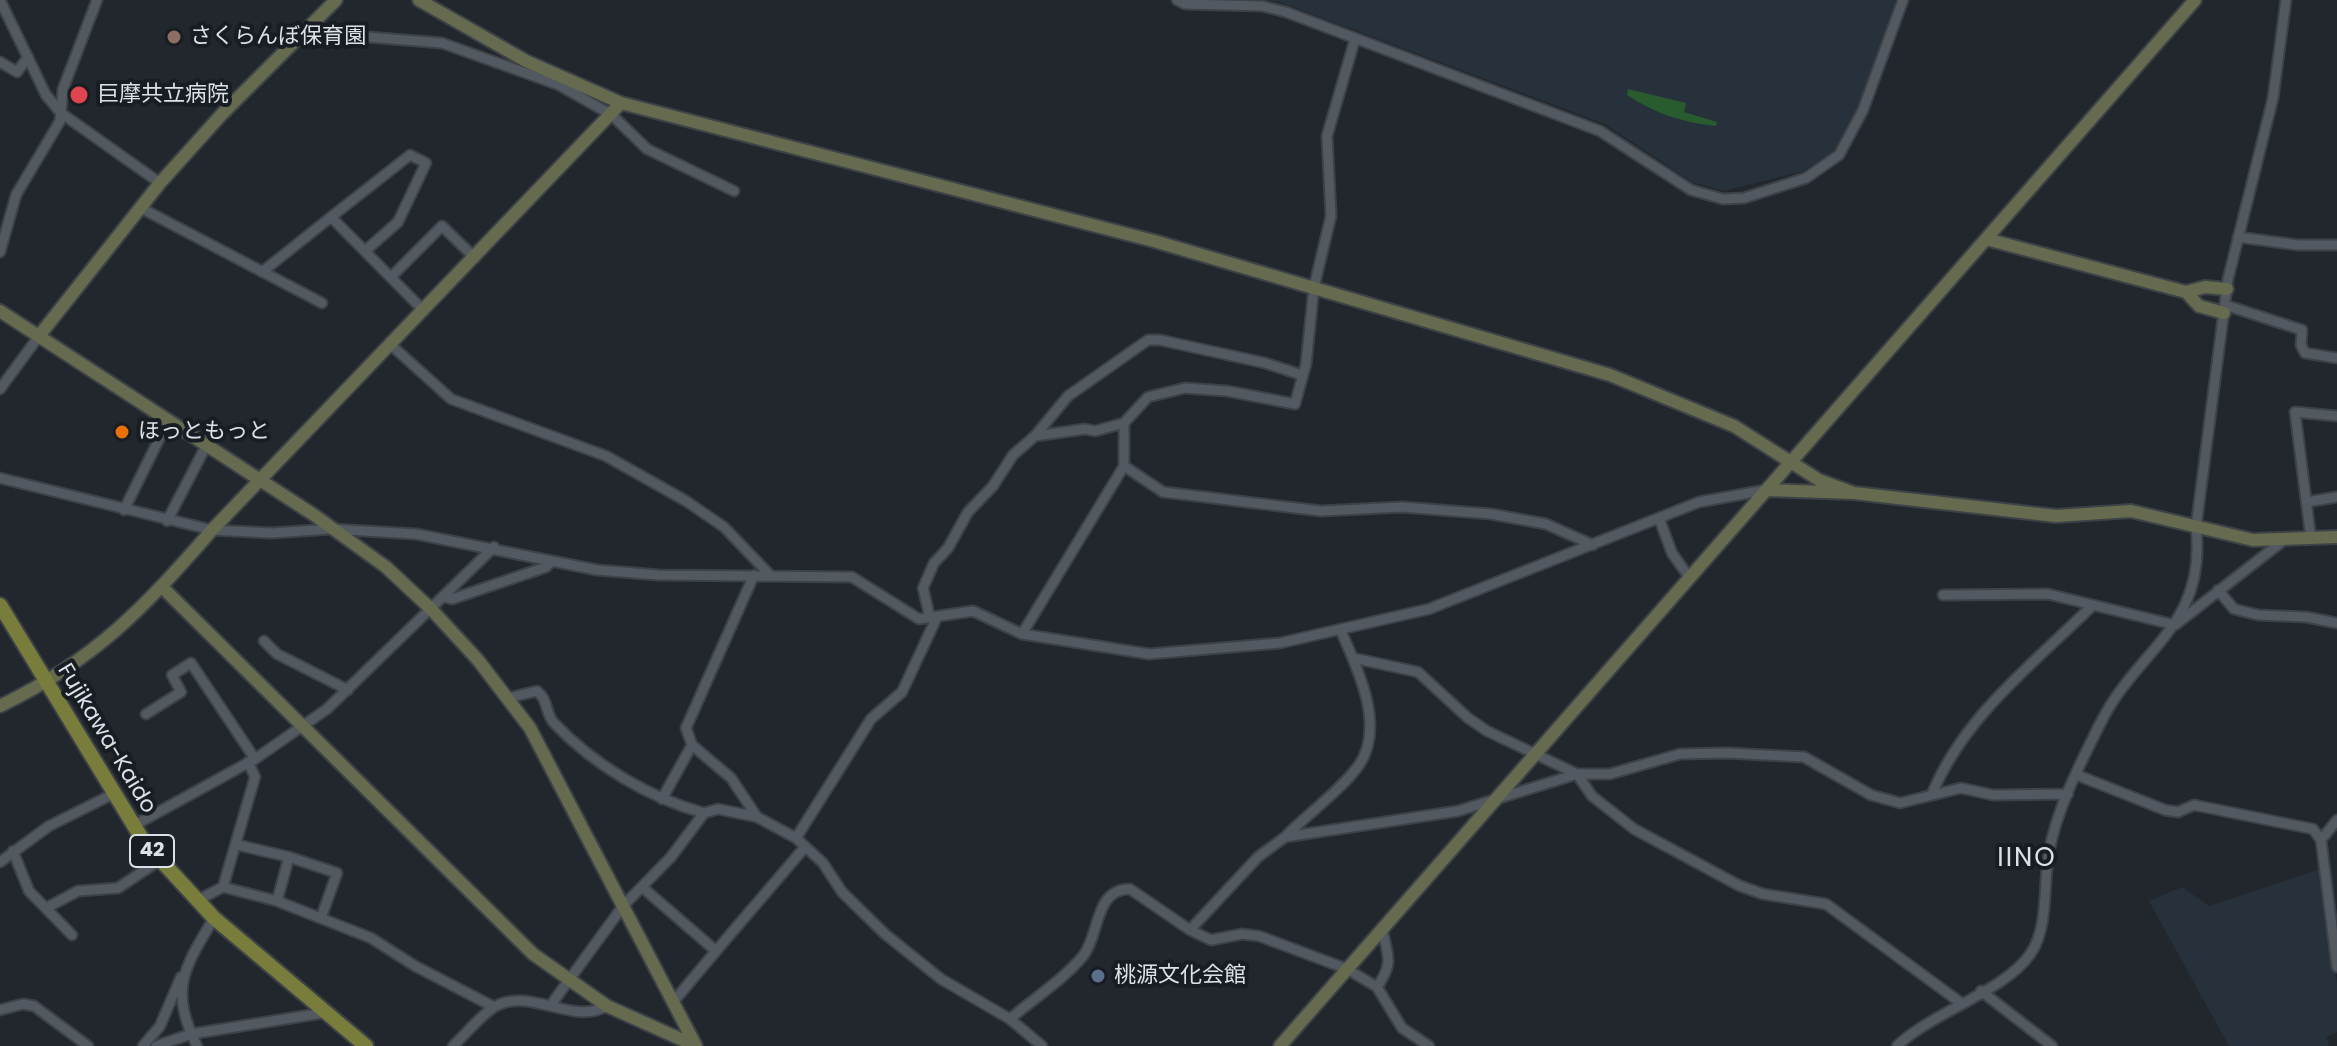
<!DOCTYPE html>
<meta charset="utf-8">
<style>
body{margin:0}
canvas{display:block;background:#21272d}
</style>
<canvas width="2337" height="1046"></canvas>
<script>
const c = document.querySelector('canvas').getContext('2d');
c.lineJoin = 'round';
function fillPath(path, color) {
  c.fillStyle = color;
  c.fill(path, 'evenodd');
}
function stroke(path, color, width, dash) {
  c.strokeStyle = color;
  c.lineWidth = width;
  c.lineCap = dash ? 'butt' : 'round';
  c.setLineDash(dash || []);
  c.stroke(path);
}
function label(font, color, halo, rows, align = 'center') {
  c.font = font + ' Poppins,"Noto Sans JP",sans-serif';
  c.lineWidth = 8;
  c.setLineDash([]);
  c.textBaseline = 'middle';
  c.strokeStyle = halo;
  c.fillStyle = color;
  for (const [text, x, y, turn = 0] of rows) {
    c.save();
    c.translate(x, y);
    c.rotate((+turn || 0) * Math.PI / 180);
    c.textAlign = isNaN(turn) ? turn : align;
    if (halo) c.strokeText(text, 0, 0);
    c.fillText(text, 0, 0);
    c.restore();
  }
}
fillPath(new Path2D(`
 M 1265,0 L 1896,0 L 1860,103 L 1848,130 L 1831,154 L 1803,171 L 1724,191 L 1692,182 L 1605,124 L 1280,2 Z
 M 2320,869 L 2337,984 L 2337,1032 L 2326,1037 L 2329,1046 L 2229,1046 L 2149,901 L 2182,887 L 2209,906 Z`), '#26313b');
fillPath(new Path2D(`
 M 1628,89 L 1686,103 L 1684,112 L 1717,122 L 1716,126 C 1684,123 1654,113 1627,95 Z`), '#285c2e');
const street = new Path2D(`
 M 0,0 L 46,95 L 61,113 L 160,183
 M 1177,0 L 1185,4 L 1262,6 L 1286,12 L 1600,131 L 1691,190 L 1723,199 L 1744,198 L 1806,178 L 1839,155 L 1863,110 L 1903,0
 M 305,32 L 442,43 L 559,85 L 612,115 L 647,149 L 734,191
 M 0,62 L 17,72 L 28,57
 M 139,207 L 322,303
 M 331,217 L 410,155 L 426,163 L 398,222 L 365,251
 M 2238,237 L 2298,245 L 2337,245
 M 0,252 L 16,195 L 60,121 L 63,89 L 97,0
 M 262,272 L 331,217 L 424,311
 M 391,277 L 442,226 L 475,258
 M 2225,305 L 2302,330 L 2301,345 L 2305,353 L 2337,358
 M 391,345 L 451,399 L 606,456 L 686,501 L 724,527 L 770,575
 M 0,389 L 39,336
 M 1035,436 L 1068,396 L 1148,340 L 1160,340 L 1265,363 L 1302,375
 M 1124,466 L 1163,492 L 1321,511 L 1402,507 L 1491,514 L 1546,524 L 1593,545
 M 0,478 L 212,530 L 272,533 L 331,529 L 416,534 L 597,570 L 659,575 L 852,577 L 919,619 L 973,611 L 1022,634 L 1149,654 L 1280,643 L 1429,609 L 1699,502 L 1766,490
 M 2307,502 L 2337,497
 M 124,510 L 168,421
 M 1659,518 L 1672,553 L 1689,577
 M 167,521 L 206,446
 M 2311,539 L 2295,412 L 2337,416
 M 2218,590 L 2234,609 L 2258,615 L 2306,617 L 2337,623
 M 1943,595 L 2048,594 L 2175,625 L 2284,540
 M 444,597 L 452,599 L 546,567 L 551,562
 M 930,618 L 923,588 L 934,563 L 948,548 L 968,512 L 993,486 L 1013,455 L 1035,436 L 1085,429 L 1095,431 L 1124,423 L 1148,397 L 1185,388 L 1227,391 L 1295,404 L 1306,364 L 1314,287 L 1331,216 L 1327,136 L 1355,39
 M 1022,634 L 1124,466 L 1124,423
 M 264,641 L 277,654 L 348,690
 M 1353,658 L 1418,672 L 1468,718 L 1487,731 L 1577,774 L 1592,796 L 1634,829 L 1740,886 L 1763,894 L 1826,904 L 1961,1003
 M 508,698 L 537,691 C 549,701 545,713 554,723 C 594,765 649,798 704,813
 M 146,714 L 181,692 L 172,675 L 191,663 L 255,759
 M 692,745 L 731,778 L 757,817
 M 2077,775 L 2165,810 L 2178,812 L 2194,805 L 2313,829 L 2321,840 L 2337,967
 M 1932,794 C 1964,716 2034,663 2093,605
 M 662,799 L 692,745 L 686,728 L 754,575
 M 133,826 L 255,759 L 327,709 L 494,547
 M 1287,835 C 1307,815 1344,787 1359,765 C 1386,726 1357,667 1340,629
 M 796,838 L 871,719 L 902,692 L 937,617
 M 2321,840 L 2337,820
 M 238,845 L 289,857 L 337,873 L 321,918
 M 13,851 L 29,891 L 72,935
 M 0,862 L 49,826 L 113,794
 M 223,887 L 255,777 L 248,762
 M 642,887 L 716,951 L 805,847
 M 198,900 L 223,887 L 277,901 L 371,938 L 415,966 L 494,1007
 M 277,901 L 289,857
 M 46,908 L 78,891 L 118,888 L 160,860
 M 1190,930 L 1258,857 L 1285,837 L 1458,811 L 1577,774 L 1610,774 L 1680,754 L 1727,753 L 1804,757 L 1871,795 L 1900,803 L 1961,788 L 1993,795 L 2068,794
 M 1377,987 C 1394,963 1388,956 1382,929
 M 1981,991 L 2052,1046
 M 674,1001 L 716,951
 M 550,1006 L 623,906 L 671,857 L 704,813 L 718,809 L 757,817 L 796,838 L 823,863 L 842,892 L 885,934 L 941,979 L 1010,1019 L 1042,1046
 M 0,1010 L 23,1004 L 34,1006 L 88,1046
 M 1010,1019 C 1033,999 1063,980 1083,956 C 1100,935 1094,889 1130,889 L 1190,930 L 1211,940 L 1242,934 L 1259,936 L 1347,969 L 1377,987 L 1402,1028 L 1429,1046
 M 143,1046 L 160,1026 L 181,977
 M 156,1046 L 191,1034 L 323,1013
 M 197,1046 C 169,989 184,968 214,918
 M 453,1046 C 466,1034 479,1017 494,1007 C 529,986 573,1026 607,1006
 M 1897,1046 C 1932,1012 2006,991 2031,953 C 2049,926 2043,883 2049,852 C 2057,808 2081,762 2101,722 C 2138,648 2207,627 2196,527 L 2228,279 L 2273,98 L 2286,0`);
const secondary = new Path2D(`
 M 419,0 L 526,61 L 621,103 L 1154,241 L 1610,375 L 1734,426 L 1819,480 L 1854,493
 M 1986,239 L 2186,292 L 2199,306 L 2224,313
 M 2186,292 L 2205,287 L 2227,289
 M 0,311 L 314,515 L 386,567 L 431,609 L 478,660 L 530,728 L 696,1046
 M 39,336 L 160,183 L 222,114 L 336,0
 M 1766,490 L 1854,493 L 2056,516 L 2131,511 L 2253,540 L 2337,537
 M 162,587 L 533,954 L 607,1006 L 696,1046
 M 0,706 C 95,660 144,608 212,530 L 621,103
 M 1280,1046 L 2195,0`);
const primary = new Path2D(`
 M 0,605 L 144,842 L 214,918 L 366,1046`);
stroke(street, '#3d4247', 13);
stroke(secondary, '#3d4247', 16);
stroke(primary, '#3d4247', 18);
stroke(street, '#535961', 9);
stroke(secondary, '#666b4f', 12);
stroke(primary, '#797d3c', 14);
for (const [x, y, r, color] of [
 [174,37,8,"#8d6e63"],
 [79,95,10,"#e0444e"],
 [122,432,8,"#e8710a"],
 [1098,976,8,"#5c6f8a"]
]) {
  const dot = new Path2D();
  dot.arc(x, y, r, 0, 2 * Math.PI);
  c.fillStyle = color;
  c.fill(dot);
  stroke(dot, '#171d23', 3);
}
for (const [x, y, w] of [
 [152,851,44]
]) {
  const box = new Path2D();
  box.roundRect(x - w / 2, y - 16, w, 32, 6);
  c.fillStyle = '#171d23';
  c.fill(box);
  stroke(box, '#dde1e5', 2);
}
label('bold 20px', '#dde1e5', null, [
 ["42",152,851]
]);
label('22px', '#dde1e5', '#171d23', [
 ["さくらんぼ保育園",190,37],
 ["巨摩共立病院",97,95],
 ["ほっともっと",138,432],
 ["桃源文化会館",1114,976]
], 'left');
label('22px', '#dde1e5', '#171d23', [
 ["Fujikawa-Kaido",106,739,59]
]);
c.letterSpacing = '2px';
label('26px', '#dde1e5', '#171d23', [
 ["IINO",2027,859]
]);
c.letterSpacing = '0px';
</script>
